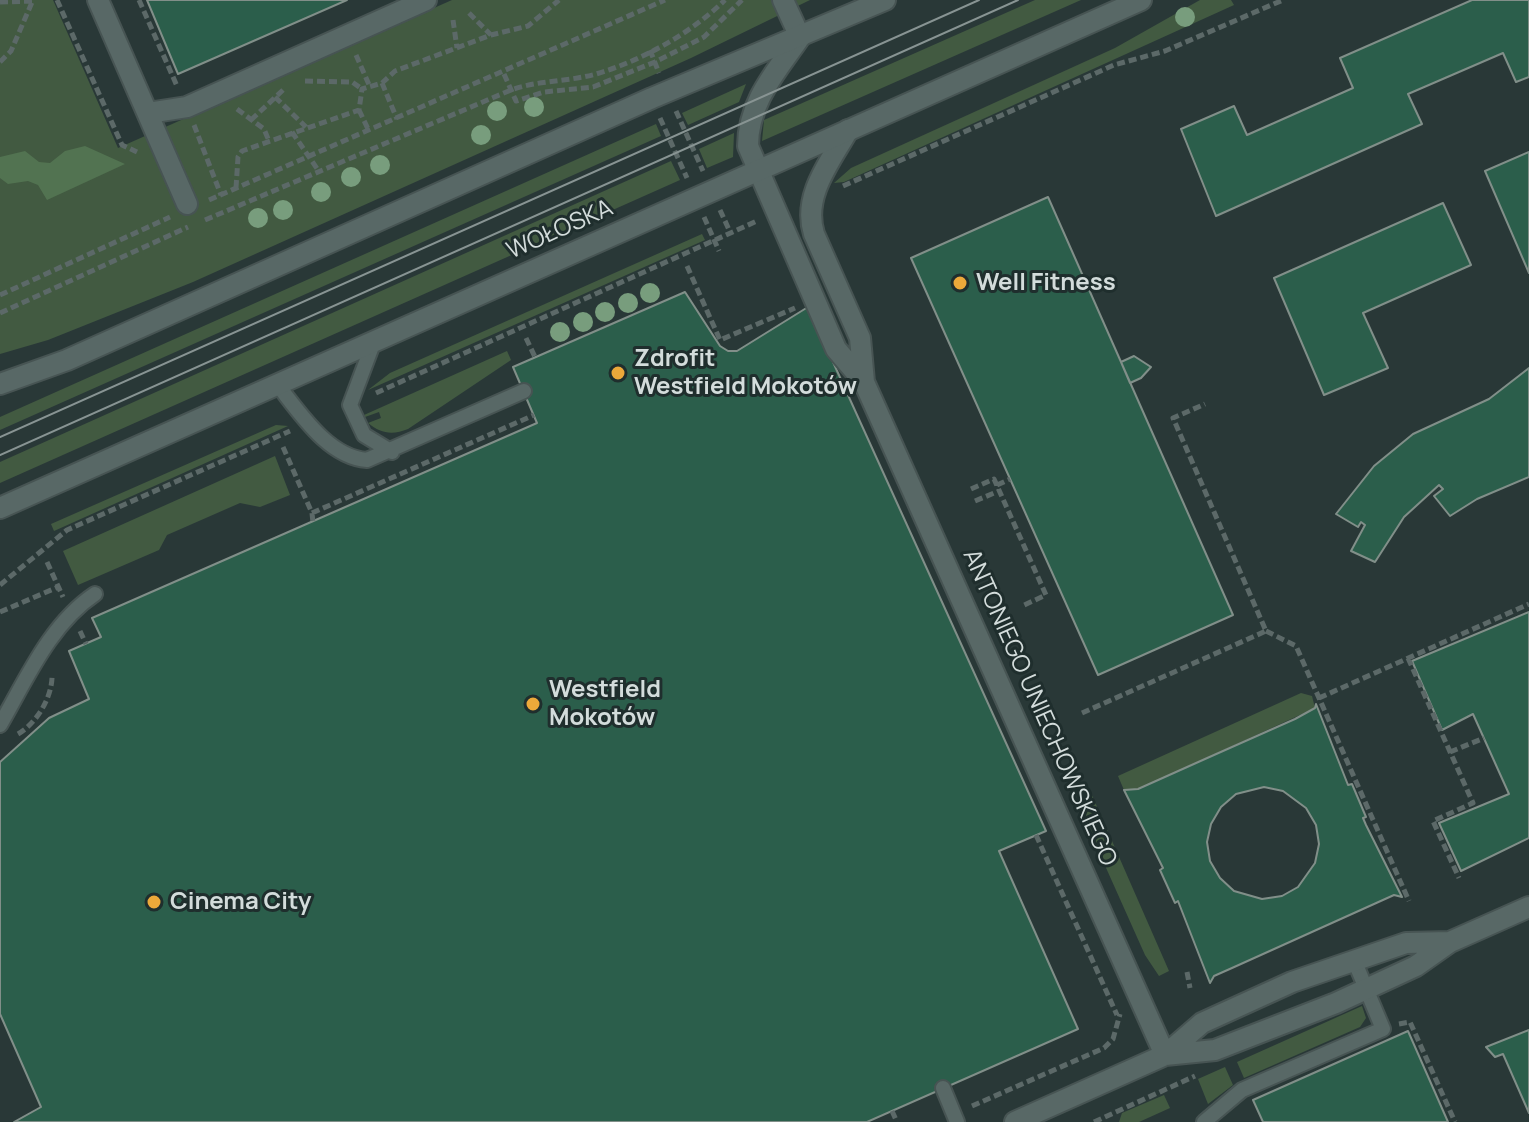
<!DOCTYPE html>
<meta charset="utf-8">
<style>
body{margin:0}
canvas{display:block;background:#293837}
</style>
<canvas width="1529" height="1122"></canvas>
<script>
const c = document.querySelector('canvas').getContext('2d');
c.lineJoin = 'round';
function fillPath(path, color) {
  c.fillStyle = color;
  c.fill(path, 'evenodd');
}
function stroke(path, color, width, dash) {
  c.strokeStyle = color;
  c.lineWidth = width;
  c.lineCap = dash ? 'butt' : 'round';
  c.setLineDash(dash || []);
  c.stroke(path);
}
function label(font, color, halo, rows, align = 'center') {
  c.font = font + ' Manrope,sans-serif';
  c.lineWidth = 6;
  c.setLineDash([]);
  c.textBaseline = 'middle';
  c.strokeStyle = halo;
  c.fillStyle = color;
  for (const [text, x, y, turn = 0] of rows) {
    c.save();
    c.translate(x, y);
    c.rotate((+turn || 0) * Math.PI / 180);
    c.textAlign = isNaN(turn) ? turn : align;
    if (halo) c.strokeText(text, 0, 0);
    c.fillText(text, 0, 0);
    c.restore();
  }
}
fillPath(new Path2D(`
 M 0,0 L 53,0 L 118,148 L 452,0 L 810,0 L 691,58 L 193,282 L 48,340 L 0,354 Z
 M 1035,0 L 1081,0 L 762,141 L 764,120 Z
 M 1200,0 L 1231,0 L 1234,5 L 844,182 L 834,183 L 851,168 L 1115,48 Z
 M 746,84 L 739,102 L 688,125 L 682,113 Z
 M 656,124 L 661,136 L 0,430 L 0,417 Z
 M 734,133 L 733,157 L 707,168 L 699,149 Z
 M 671,161 L 680,180 L 0,483 L 0,462 Z
 M 702,234 L 705,240 L 368,390 L 390,373 Z
 M 507,351 L 511,360 L 408,429 C 393,435 381,434 368,423 L 381,418 L 379,412 L 365,417 L 364,415 Z
 M 276,425 L 288,426 L 54,531 L 51,524 Z
 M 275,456 L 290,495 L 260,507 L 240,503 L 167,535 L 159,550 L 78,585 L 63,551 Z
 M 1301,693 L 1312,696 L 1315,708 L 1150,784 L 1128,792 L 1124,790 L 1118,776 Z
 M 1091,793 L 1169,971 L 1159,976 L 1145,955 L 1086,823 L 1085,798 Z
 M 1362,1006 L 1366,1018 L 1360,1027 L 1244,1078 L 1237,1062 Z
 M 1225,1067 L 1233,1085 L 1208,1104 L 1198,1079 Z
 M 1164,1095 L 1170,1108 L 1139,1122 L 1119,1122 L 1122,1113 Z`), '#425a41');
fillPath(new Path2D(`
 M 85,146 L 125,164 L 47,200 L 38,185 L 28,181 L 8,184 L 0,178 L 0,157 L 25,151 L 39,162 L 50,163 L 65,151 Z`), '#527351');
const building = new Path2D(`
 M 147,0 L 347,0 L 178,74 Z
 M 1472,0 L 1529,0 L 1529,77 L 1516,82 L 1503,53 L 1408,94 L 1422,124 L 1216,216 L 1181,129 L 1234,106 L 1247,135 L 1353,88 L 1340,58 Z
 M 1529,152 L 1529,273 L 1485,171 Z
 M 1048,197 L 1233,615 L 1098,675 L 911,258 Z
 M 1443,203 L 1471,265 L 1363,313 L 1388,368 L 1324,395 L 1274,278 Z
 M 685,292 L 720,346 L 728,351 L 737,351 L 808,307 L 1046,831 L 999,851 L 1078,1029 L 867,1122 L 14,1122 L 41,1107 L 0,1014 L 0,762 L 49,718 L 89,699 L 69,651 L 101,637 L 92,618 L 537,423 L 513,367 Z
 M 1134,356 L 1151,367 L 1141,378 L 1130,383 L 1121,362 Z
 M 1529,368 L 1529,477 L 1477,499 L 1450,516 L 1434,496 L 1443,489 L 1439,485 L 1404,517 L 1375,562 L 1351,551 L 1365,525 L 1361,522 L 1358,527 L 1336,514 L 1374,466 L 1413,434 L 1489,399 Z
 M 1529,612 L 1529,838 L 1461,871 L 1439,823 L 1509,794 L 1473,714 L 1442,730 L 1412,661 Z
 M 1316,704 L 1348,785 L 1352,784 L 1366,817 L 1363,818 L 1366,825 L 1402,897 L 1394,895 L 1232,968 L 1214,976 L 1210,983 L 1178,901 L 1175,903 L 1160,870 L 1163,868 L 1124,790 L 1138,789 L 1205,759 L 1295,719 L 1315,708 ZM 1264,787 L 1283,791 L 1306,808 L 1316,825 L 1319,844 L 1315,863 L 1298,887 L 1282,896 L 1262,899 L 1234,891 L 1220,878 L 1210,861 L 1207,842 L 1211,824 L 1221,807 L 1236,794 Z
 M 1529,1030 L 1529,1113 L 1503,1054 L 1495,1057 L 1486,1047 Z
 M 1408,1031 L 1448,1122 L 1263,1122 L 1253,1100 Z`);
fillPath(building, '#2b5e4b');
stroke(building, '#818f89', 2);
const lane = new Path2D(`
 M 374,341 L 350,405 L 364,435 L 392,452
 M 277,384 C 300,413 328,457 367,460 L 524,391
 M 0,725 C 26,680 50,624 95,594
 M 943,1088 L 957,1122
 M 1204,1122 L 1242,1090 L 1383,1029 L 1354,960`);
const street = new Path2D(`
 M 98,0 L 187,204
 M 783,0 L 800,37 C 776,72 748,102 748,146 L 836,349 L 864,382
 M 148,113 L 187,107 L 426,0
 M 848,130 C 830,162 802,196 814,234 L 860,338 L 864,382 L 1165,1055
 M 1165,1055 L 1202,1023 L 1292,982 L 1406,943 L 1450,942
 M 1015,1122 L 1165,1055 L 1215,1050 L 1336,1003 L 1416,966 L 1450,942 L 1529,907`);
const secondary = new Path2D(`
 M 0,384 L 67,360 L 652,98 L 885,0
 M 0,508 L 1141,0`);
stroke(lane, '#475453', 18);
stroke(street, '#475453', 24);
stroke(secondary, '#475453', 24);
stroke(new Path2D(`
 M 57,0 L 122,145 L 137,152
 M 139,0 L 177,86
 M 0,2 L 33,1
 M 469,13 L 491,35
 M 453,20 L 457,48
 M 650,50 L 659,73
 M 356,55 L 370,87
 M 0,62 L 11,51 L 33,0
 M 504,74 L 516,101 L 544,92 L 593,87 L 655,62 L 704,37 L 742,0
 M 305,81 L 352,82 L 362,89
 M 382,83 L 397,119
 M 275,97 L 306,127
 M 237,109 L 264,129 L 269,141
 M 359,110 L 369,131
 M 676,111 L 703,171
 M 660,118 L 687,178
 M 251,120 L 283,90
 M 194,125 L 221,195
 M 292,132 L 318,170
 M 843,186 L 1114,65 L 1165,51 L 1283,0
 M 236,188 L 238,157 L 242,151 L 359,110 L 362,89 L 382,83 L 395,71 L 491,35 L 528,26 L 559,0
 M 209,200 L 665,0
 M 720,210 L 731,234
 M 704,217 L 719,251
 M 205,220 L 511,90 C 539,80 567,82 596,74 C 643,60 690,34 725,0
 M 687,266 L 720,340 L 795,308
 M 0,295 L 170,217
 M 0,313 L 188,227
 M 526,338 L 535,357
 M 376,393 L 757,221
 M 283,447 L 312,513 L 313,523
 M 997,485 L 1010,479
 M 971,489 L 994,479 L 1046,595 L 1022,606
 M 975,501 L 999,491
 M 312,513 L 534,415
 M 47,562 L 63,597
 M 0,585 L 67,530 L 290,431
 M 0,612 L 58,587
 M 80,631 L 86,644
 M 1266,631 L 1296,646 L 1409,901
 M 1408,658 L 1473,803 L 1433,821 L 1459,878
 M 1319,698 L 1529,604
 M 1082,713 L 1266,631 L 1173,418 L 1205,404
 M 18,734 C 37,723 53,696 52,674
 M 1450,752 L 1484,738
 M 1036,835 L 1117,1015
 M 1187,972 L 1190,988
 M 1399,1024 L 1410,1022 L 1455,1122
 M 972,1106 L 1104,1048 L 1113,1039 L 1120,1014
 M 892,1111 L 897,1122
 M 1094,1122 L 1195,1076`), '#5c6968', 5, [8, 4]);
stroke(lane, '#586866', 14);
stroke(street, '#586866', 20);
stroke(secondary, '#586866', 20);
stroke(new Path2D(`
 M 0,437 L 979,0
 M 0,455 L 1018,0`), '#889493', 2);
c.fillStyle = '#789d7d';
for (const [x, y] of [
 [1185,17],
 [534,107],
 [497,111],
 [481,135],
 [380,165],
 [351,177],
 [321,192],
 [283,210],
 [258,218],
 [650,293],
 [628,303],
 [605,312],
 [583,322],
 [560,332]
]) {
  c.beginPath();
  c.arc(x, y, 10, 0, 2 * Math.PI);
  c.fill();
}
for (const [x, y, r, color] of [
 [960,283,8,"#eca93a"],
 [618,373,8,"#eca93a"],
 [533,704,8,"#eca93a"],
 [154,902,8,"#eca93a"]
]) {
  const dot = new Path2D();
  dot.arc(x, y, r, 0, 2 * Math.PI);
  c.fillStyle = color;
  c.fill(dot);
  stroke(dot, '#1f2e2d', 3);
}
label('24px', '#d3dcdb', '#1f2e2d', [
 ["WOŁOSKA",560,230,-24],
 ["ANTONIEGO UNIECHOWSKIEGO",1039,708,66]
]);
label('bold 24px', '#d3dcdb', '#1f2e2d', [
 ["Well Fitness",976,283],
 ["Zdrofit",634,359],
 ["Westfield Mokotów",634,387],
 ["Westfield",549,690],
 ["Mokotów",549,718],
 ["Cinema City",170,902]
], 'left');
</script>
